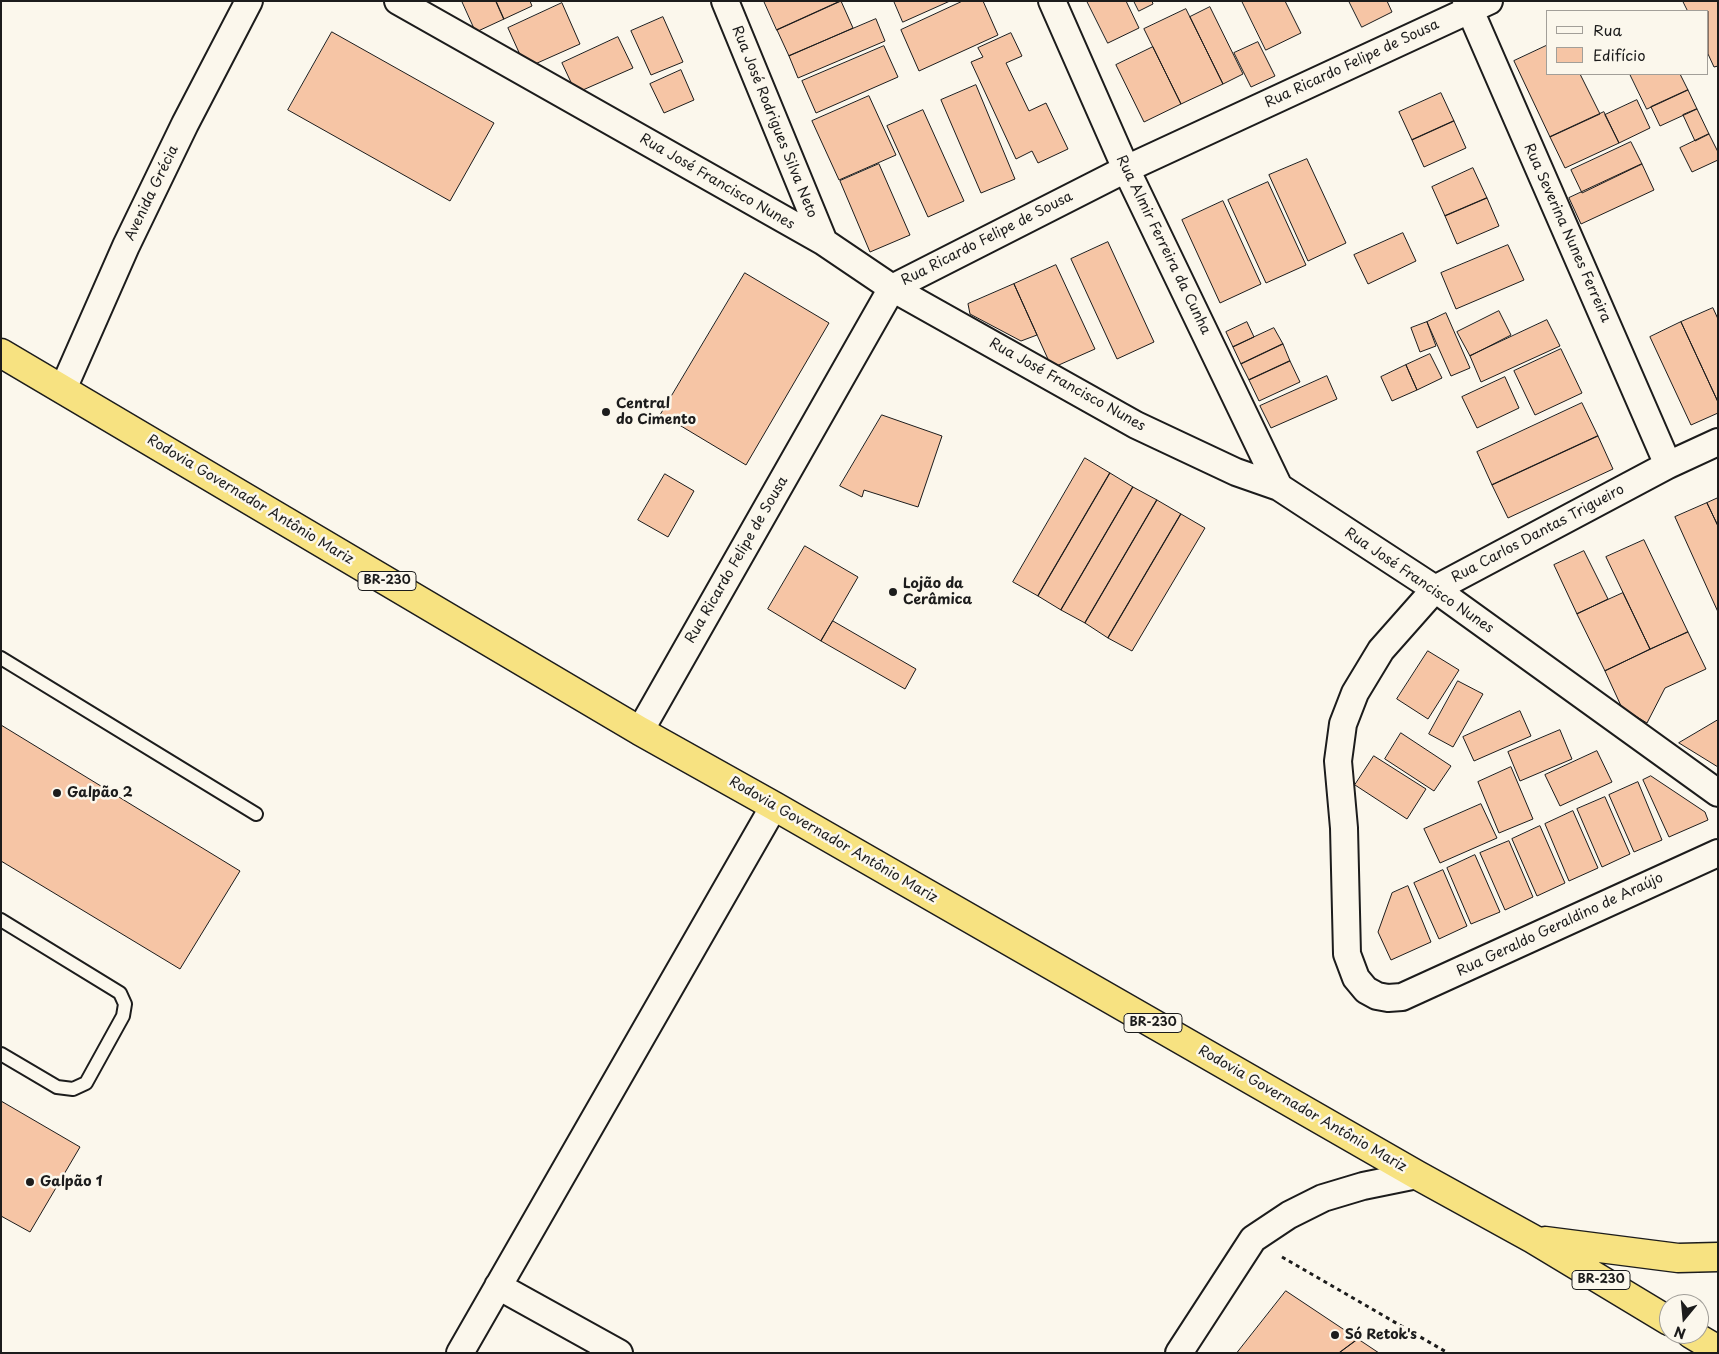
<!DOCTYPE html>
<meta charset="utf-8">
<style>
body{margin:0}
#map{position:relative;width:1719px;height:1354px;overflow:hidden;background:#fbf7ec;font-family:"Playpen Sans",sans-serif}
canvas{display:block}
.frame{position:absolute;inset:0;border:2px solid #1c1c1c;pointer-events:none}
.legend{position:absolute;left:1546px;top:10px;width:162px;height:65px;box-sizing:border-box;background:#fbf7ec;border:1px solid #a29f99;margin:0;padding:6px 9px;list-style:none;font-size:15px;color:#1c1c1c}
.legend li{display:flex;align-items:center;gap:10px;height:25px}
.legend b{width:25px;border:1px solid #a29f99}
.north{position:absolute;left:1659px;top:1294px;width:50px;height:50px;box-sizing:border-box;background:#fbf7ec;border:1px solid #a29f99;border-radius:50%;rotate:197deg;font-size:14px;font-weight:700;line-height:20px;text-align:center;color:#1c1c1c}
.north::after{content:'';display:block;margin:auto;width:18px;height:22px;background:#1c1c1c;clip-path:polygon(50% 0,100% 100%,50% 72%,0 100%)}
</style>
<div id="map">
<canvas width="1719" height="1354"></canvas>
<div class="frame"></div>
<ul class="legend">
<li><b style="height:6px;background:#fbf7ec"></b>Rua</li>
<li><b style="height:14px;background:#f6c5a5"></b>Edifício</li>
</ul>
<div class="north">N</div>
</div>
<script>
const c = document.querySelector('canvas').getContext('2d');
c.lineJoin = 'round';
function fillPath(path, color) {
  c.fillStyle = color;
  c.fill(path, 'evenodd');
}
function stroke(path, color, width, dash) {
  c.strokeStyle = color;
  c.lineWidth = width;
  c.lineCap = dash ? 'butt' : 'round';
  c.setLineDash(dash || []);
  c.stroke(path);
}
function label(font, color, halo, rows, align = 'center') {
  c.font = font + ' "Playpen Sans",sans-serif';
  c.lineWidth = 5;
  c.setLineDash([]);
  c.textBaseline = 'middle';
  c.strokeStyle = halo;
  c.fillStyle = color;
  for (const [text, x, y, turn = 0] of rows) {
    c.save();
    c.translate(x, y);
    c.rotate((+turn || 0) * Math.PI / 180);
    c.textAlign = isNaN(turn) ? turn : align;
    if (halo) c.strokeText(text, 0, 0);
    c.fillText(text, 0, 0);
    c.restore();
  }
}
const building = new Path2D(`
 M 462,1 L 496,1 L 504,19 L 476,32 Z
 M 496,1 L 530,1 L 532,6 L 504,19 Z
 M 764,1 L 841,1 L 777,30 Z
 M 841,1 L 853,28 L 789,56 L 777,30 Z
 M 894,1 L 950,1 L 903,22 Z
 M 963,1 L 983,1 L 998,35 L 919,71 L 901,30 Z
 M 1087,1 L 1126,1 L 1139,28 L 1108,43 Z
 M 1134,1 L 1152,1 L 1153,4 L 1139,11 Z
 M 1242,1 L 1285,1 L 1301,33 L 1266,50 Z
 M 1349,1 L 1387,1 L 1392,12 L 1362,27 Z
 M 1683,1 L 1718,1 L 1718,66 L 1714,67 L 1708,54 L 1708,11 L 1688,11 Z
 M 562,3 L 580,44 L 526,68 L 508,28 Z
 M 1210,7 L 1243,74 L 1223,84 L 1190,17 Z
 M 1186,9 L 1223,84 L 1181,104 L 1144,29 Z
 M 663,17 L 683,62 L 651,75 L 631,31 Z
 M 876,19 L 885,41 L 798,78 L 789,56 Z
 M 332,32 L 494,123 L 450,201 L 288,110 Z
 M 1011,33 L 1022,56 L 1006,63 L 1029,111 L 1046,103 L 1068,149 L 1038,163 L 1032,151 L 1016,159 L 971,62 L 983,57 L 978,48 Z
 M 618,37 L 633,68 L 576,93 L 562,63 Z
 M 1258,42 L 1275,76 L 1251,87 L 1234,53 Z
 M 1548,45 L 1548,74 L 1580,74 L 1600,114 L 1550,137 L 1514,61 Z
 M 884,46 L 898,77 L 816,113 L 802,81 Z
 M 1153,47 L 1181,104 L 1144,122 L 1116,65 Z
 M 681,70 L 694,100 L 664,113 L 650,84 Z
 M 1630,74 L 1680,74 L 1688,90 L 1647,109 Z
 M 976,85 L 1015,179 L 981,193 L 941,100 Z
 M 1688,90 L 1697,109 L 1660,126 L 1651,107 Z
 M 1441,93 L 1454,121 L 1412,140 L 1399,112 Z
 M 869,96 L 896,155 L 839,180 L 812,121 Z
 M 1637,100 L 1650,128 L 1619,143 L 1605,115 Z
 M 1697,109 L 1709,134 L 1695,141 L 1683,115 Z
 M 923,110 L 964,201 L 928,217 L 887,126 Z
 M 1604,112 L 1619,143 L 1565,168 L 1550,137 Z
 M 1454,121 L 1466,148 L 1424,167 L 1412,140 Z
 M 1709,134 L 1718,152 L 1718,160 L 1692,172 L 1680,148 Z
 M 1631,142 L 1642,164 L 1582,193 L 1571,170 Z
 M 1307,159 L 1346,243 L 1308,261 L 1269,175 Z
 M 879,164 L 910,235 L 870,252 L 840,181 Z
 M 1642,164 L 1654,190 L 1581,224 L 1569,198 Z
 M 1473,168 L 1487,198 L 1445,216 L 1432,187 Z
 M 1268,182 L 1306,265 L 1266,283 L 1228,200 Z
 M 1487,198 L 1499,226 L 1457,244 L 1445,216 Z
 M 1223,201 L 1261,284 L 1220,303 L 1182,220 Z
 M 1403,233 L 1416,261 L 1368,284 L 1354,255 Z
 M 1108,242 L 1154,342 L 1117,359 L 1071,259 Z
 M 1508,245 L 1524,280 L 1456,309 L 1441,273 Z
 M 1056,265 L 1095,349 L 1052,368 L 1014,284 Z
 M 745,273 L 829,323 L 746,465 L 661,414 Z
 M 1014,284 L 1037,335 L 1021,341 L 970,314 L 968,304 Z
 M 1713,308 L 1718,319 L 1718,402 L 1681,322 Z
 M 1499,311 L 1511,335 L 1470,356 L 1457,332 Z
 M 1446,313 L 1470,368 L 1451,376 L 1427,322 Z
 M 1547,320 L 1560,346 L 1481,382 L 1470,356 Z
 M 1247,322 L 1254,337 L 1233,347 L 1226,332 Z
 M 1427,322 L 1436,346 L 1420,352 L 1411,328 Z
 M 1681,322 L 1718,402 L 1718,413 L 1691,425 L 1650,337 Z
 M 1274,328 L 1283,344 L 1241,364 L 1233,347 Z
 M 1283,344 L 1290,361 L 1249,380 L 1241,364 Z
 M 1561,349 L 1582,393 L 1535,415 L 1514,371 Z
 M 1430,354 L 1442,378 L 1417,390 L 1406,365 Z
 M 1290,361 L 1300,382 L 1259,401 L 1249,380 Z
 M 1406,365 L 1417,390 L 1392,401 L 1381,377 Z
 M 1327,376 L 1337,399 L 1271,428 L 1260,406 Z
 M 1505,377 L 1519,408 L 1477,428 L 1462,397 Z
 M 1582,403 L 1598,436 L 1492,485 L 1477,452 Z
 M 882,415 L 942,436 L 918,507 L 864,490 L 862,497 L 840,486 Z
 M 1598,436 L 1613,469 L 1508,518 L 1492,485 Z
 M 1085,458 L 1110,473 L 1038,596 L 1013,582 Z
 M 1110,473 L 1133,487 L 1061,610 L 1038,596 Z
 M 665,474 L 694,491 L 668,537 L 638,520 Z
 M 1133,487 L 1157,500 L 1085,623 L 1061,610 Z
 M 1718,498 L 1718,526 L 1707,503 Z
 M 1157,500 L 1181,514 L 1108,638 L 1085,623 Z
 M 1707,503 L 1718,526 L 1718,612 L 1675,517 Z
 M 1181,514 L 1205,528 L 1132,651 L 1108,638 Z
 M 1644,540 L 1688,632 L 1650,649 L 1606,557 Z
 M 805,546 L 858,577 L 821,641 L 768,609 Z
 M 1584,551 L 1608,599 L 1577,614 L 1554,565 Z
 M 1623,593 L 1650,649 L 1605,671 L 1577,614 Z
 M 833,621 L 916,669 L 905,689 L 821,641 Z
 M 1688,632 L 1706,669 L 1665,688 L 1647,723 L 1622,708 L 1605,671 Z
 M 1428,651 L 1459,670 L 1428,719 L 1397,699 Z
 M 1458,681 L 1483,694 L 1453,747 L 1429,734 Z
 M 1520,711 L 1531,736 L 1474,761 L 1463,737 Z
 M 1718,720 L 1718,767 L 1679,743 Z
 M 1,725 L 240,871 L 180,969 L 1,861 Z
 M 1560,730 L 1572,759 L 1520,781 L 1508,752 Z
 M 1401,733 L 1451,766 L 1434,791 L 1385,759 Z
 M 1597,751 L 1612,782 L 1560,806 L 1545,775 Z
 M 1374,756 L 1426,789 L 1407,819 L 1355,785 Z
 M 1511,767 L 1533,819 L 1499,833 L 1478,782 Z
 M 1651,776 L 1705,812 L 1708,820 L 1669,837 L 1643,780 Z
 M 1638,782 L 1662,840 L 1634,852 L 1609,795 Z
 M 1605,797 L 1630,854 L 1602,867 L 1577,809 Z
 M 1481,804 L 1497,838 L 1440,863 L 1424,829 Z
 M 1573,811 L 1598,868 L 1569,881 L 1545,824 Z
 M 1540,826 L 1565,883 L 1537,896 L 1512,839 Z
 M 1509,841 L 1533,897 L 1505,910 L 1480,853 Z
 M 1475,855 L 1500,912 L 1471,924 L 1447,868 Z
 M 1443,870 L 1467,926 L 1439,939 L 1414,883 Z
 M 1408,886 L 1431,942 L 1391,960 L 1378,932 L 1392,893 Z
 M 1,1101 L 80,1147 L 30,1232 L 1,1216 Z
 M 1286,1291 L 1358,1339 L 1339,1353 L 1237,1353 Z
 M 1358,1339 L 1379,1353 L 1339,1353 Z`);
fillPath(building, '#f6c5a5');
stroke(building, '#1c1c1c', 1);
const lane = new Path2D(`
 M 1,658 L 256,814
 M 1,920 L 120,993 L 125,1004 L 123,1016 L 86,1083 L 73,1089 L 57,1087 L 1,1054`);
const street = new Path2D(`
 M 398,1 L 824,242 L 892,288 L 1136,425 L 1236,472 L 1279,487 L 1435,589 L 1718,793
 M 725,1 L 824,242
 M 1052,1 L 1126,169 L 1279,487
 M 1466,1 L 1668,465
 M 63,389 L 126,246 L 185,124 L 249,1
 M 1718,442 L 1668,465 L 1435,589 L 1381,650 L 1355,693 L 1343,724 L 1338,761 L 1344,828 L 1347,954 L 1356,978 L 1366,990 L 1377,996 L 1388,998 L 1402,997 L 1718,853
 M 640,731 L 892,288 L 1126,169 L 1489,1
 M 498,1286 L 619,1353
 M 460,1353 L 774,806
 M 1179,1353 L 1253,1239 L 1289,1215 L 1323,1198 L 1363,1186 L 1417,1175`);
const highway = new Path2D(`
 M 1,353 L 640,731 L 774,806 L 1417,1175 L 1533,1239 L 1669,1321
 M 1545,1241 L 1678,1258 L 1718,1257
 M 1691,1334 L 1718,1350`);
stroke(lane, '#1c1c1c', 16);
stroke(street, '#1c1c1c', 30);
stroke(highway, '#1c1c1c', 31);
stroke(new Path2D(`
 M 1282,1257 L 1448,1353`), '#1c1c1c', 3, [4, 4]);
stroke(lane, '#fbf7ec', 12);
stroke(street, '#fbf7ec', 26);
stroke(highway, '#f7e281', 28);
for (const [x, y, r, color] of [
 [606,412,5,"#1c1c1c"],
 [893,592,5,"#1c1c1c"],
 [57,793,5,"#1c1c1c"],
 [30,1182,5,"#1c1c1c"],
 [1335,1335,5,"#1c1c1c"]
]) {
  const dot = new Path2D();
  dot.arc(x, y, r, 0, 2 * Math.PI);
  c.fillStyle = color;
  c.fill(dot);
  stroke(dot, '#fbf7ec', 2);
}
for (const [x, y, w] of [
 [387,581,58],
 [1153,1023,58],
 [1601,1280,58]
]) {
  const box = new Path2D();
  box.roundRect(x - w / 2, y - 9.5, w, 19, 4);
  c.fillStyle = '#fbf7ec';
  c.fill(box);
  stroke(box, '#1c1c1c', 1);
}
label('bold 12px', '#1c1c1c', null, [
 ["BR-230",387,581],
 ["BR-230",1153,1023],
 ["BR-230",1601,1280]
]);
label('14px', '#1c1c1c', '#fbf7ec', [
 ["Rua Ricardo Felipe de Sousa",1352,64,-25],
 ["Rua José Rodrigues Silva Neto",774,122,68],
 ["Rua José Francisco Nunes",717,182,30],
 ["Avenida Grécia",152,193,-64],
 ["Rua Severina Nunes Ferreira",1567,233,66],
 ["Rua Ricardo Felipe de Sousa",987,239,-27],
 ["Rua Almir Ferreira da Cunha",1163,245,64],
 ["Rua José Francisco Nunes",1067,385,29],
 ["Rodovia Governador Antônio Mariz",250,500,31],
 ["Rua Carlos Dantas Trigueiro",1538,534,-28],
 ["Rua Ricardo Felipe de Sousa",737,560,-60],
 ["Rua José Francisco Nunes",1419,581,34],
 ["Rodovia Governador Antônio Mariz",833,840,30],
 ["Rua Geraldo Geraldino de Araújo",1560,925,-25],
 ["Rodovia Governador Antônio Mariz",1302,1109,30]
]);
label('bold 14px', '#1c1c1c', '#fbf7ec', [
 ["Central",616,404],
 ["do Cimento",616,420],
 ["Lojão da",903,584],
 ["Cerâmica",903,600],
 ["Galpão 2",67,793],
 ["Galpão 1",40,1182],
 ["Só Retok's",1345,1335]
], 'left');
</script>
